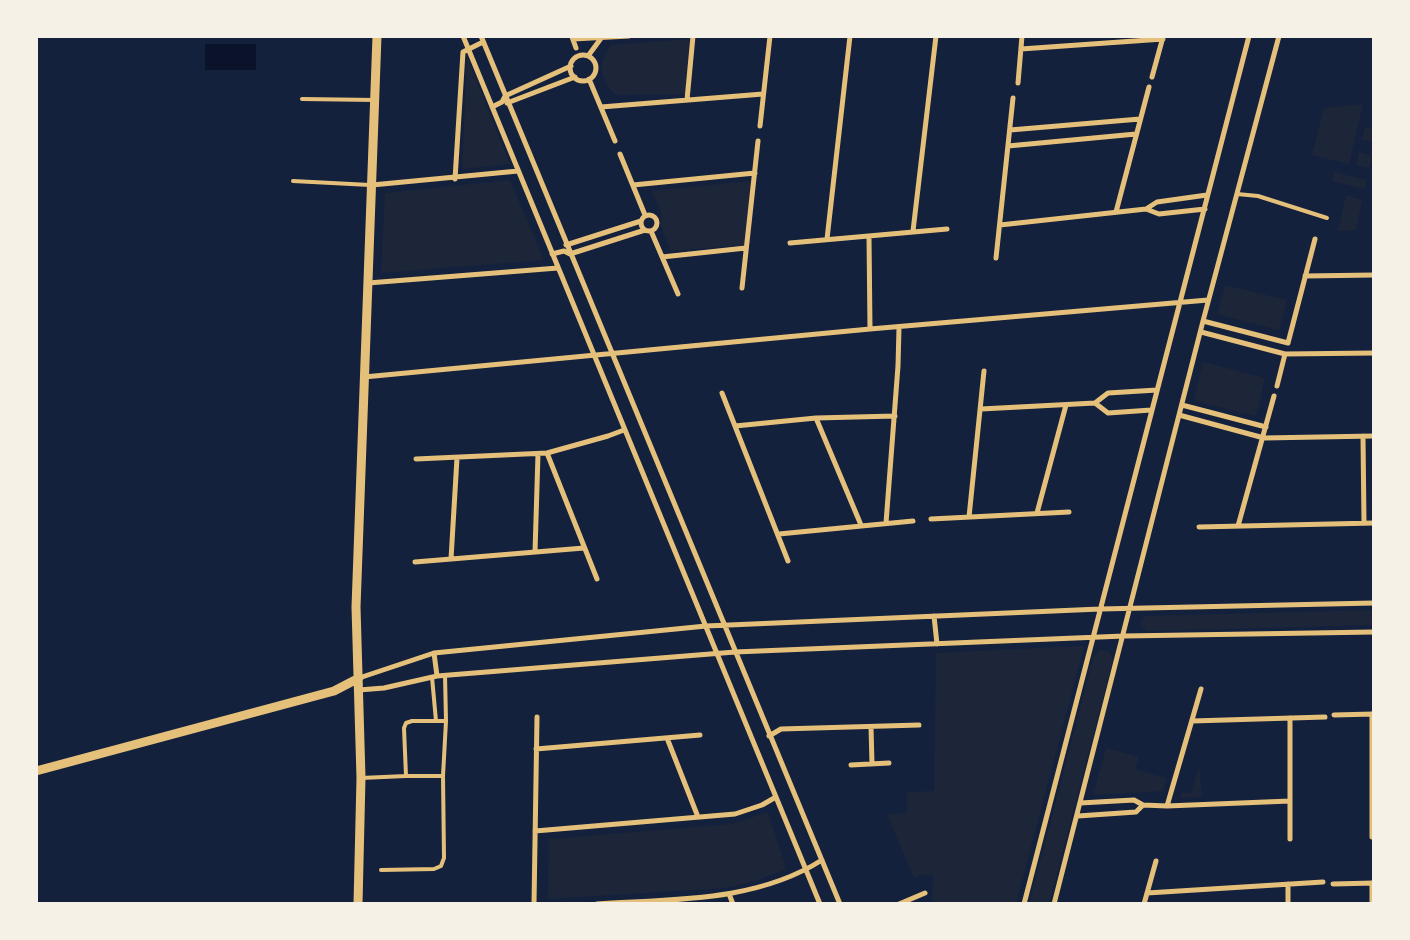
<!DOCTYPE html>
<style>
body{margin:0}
#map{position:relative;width:1410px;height:940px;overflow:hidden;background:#14213d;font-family:"Noto Serif",serif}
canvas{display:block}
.frame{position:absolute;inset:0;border:38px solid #f6f1e7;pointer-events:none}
</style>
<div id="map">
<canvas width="1410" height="940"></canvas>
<div class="frame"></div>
</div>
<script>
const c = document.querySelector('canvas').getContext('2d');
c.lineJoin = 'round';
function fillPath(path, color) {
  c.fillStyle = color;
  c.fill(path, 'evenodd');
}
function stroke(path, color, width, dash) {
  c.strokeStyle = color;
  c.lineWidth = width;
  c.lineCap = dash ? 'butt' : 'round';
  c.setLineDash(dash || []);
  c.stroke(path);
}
fillPath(new Path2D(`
 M 690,39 L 686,94 L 616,95 C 600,80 597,63 611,45 Z
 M 467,57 L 510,164 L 462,169 Z
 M 1363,104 L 1349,164 L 1312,155 L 1324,108 Z
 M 1365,127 L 1374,129 L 1374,149 L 1369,168 L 1356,165 L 1359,152 L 1370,155 L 1373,142 L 1362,140 Z
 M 1334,172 L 1367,180 L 1365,189 L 1332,181 Z
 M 510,180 L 544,260 L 381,273 L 385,193 Z
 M 751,181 L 748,245 L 671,251 L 661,226 L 661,211 L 651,191 Z
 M 1346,195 L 1362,200 L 1356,230 L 1338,231 Z
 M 1225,285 L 1287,300 L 1279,330 L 1217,314 Z
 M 1203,362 L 1265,378 L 1256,416 L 1194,401 Z
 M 1374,610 L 1374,625 L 1147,631 L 1140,624 L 1143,618 L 1147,616 Z
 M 1084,646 L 1016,904 L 932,904 L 933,876 L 921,875 L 914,878 L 887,814 L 907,813 L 907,792 L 934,791 L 936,653 Z
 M 1100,650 L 1110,652 L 1113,660 L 1049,904 L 1029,904 L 1094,655 Z
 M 1106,748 L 1139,757 L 1135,769 L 1166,778 L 1163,791 L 1093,795 Z
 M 1199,765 L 1202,797 L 1180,798 L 1182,792 L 1191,794 Z
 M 768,812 L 786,869 L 755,881 L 725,888 L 548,899 L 549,839 L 732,824 Z`), '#1d2539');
fillPath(new Path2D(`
 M 205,44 L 256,44 L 256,70 L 205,70 Z`), '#0b132b');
stroke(new Path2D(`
 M 302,99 L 375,100
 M 293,181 L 370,185
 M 1237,194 L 1258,196 L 1327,218
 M 445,675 L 446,721
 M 432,677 L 436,721
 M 361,778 L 406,776
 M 381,870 L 434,869 L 441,866 L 444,858 L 443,776 L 446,721 L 412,721 L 406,723 L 404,728 L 406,776 L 443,776`), '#e5c07b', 4);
stroke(new Path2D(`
 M 463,36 L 820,904
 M 481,36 L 840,904
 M 572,37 L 576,48
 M 573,39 L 629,36
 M 1021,49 L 1163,39
 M570 68a13 13 0 1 1 26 0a13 13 0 1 1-26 0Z
 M 588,56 L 602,37
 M 1152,77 L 1163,37
 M 589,79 L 615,141
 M 1018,83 L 1022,36
 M 687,100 L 693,36
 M 507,103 L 575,77
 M 492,107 L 502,102 L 505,96 L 571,66
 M 601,107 L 763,94
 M 760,126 L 770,36
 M 1010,130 L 1140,119
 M 1008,146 L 1136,134
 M 620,154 L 645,215
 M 455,179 L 463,52 L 483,42
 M 372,185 L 518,171
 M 633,185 L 755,173
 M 1146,209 L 1159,214 L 1205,209
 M 1116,212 L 1149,87
 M641 223a8 8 0 1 1 16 0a8 8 0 1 1-16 0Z
 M 1000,225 L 1146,209 L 1157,202 L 1207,195
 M 651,231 L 678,294
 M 913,231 L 936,36
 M 869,236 L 870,329
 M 827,239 L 850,36
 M 790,243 L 947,229
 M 566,245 L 641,221
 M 552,254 L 564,251 L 570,254 L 645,230
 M 662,257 L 746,248
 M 996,258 L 1013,98
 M 1305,276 L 1374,275
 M 368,283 L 558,268
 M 742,288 L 758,141
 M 1203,321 L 1288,343 L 1315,239
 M 1201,332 L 1285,354 L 1374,353
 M 364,377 L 870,329 L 1208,300
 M 1277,386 L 1285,354
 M 722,393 L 788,561
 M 1095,403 L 1108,413 L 1151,410
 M 1182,405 L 1266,427
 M 981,409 L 1095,403 L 1108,393 L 1157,390
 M 1179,415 L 1264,438 L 1374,436
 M 816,418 L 861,525
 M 735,426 L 816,418 L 895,416
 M 1363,436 L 1364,523
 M 547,453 L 597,579
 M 416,459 L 547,453 L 608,436 L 624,430
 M 1037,513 L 1066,405
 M 969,517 L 984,371
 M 931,519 L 1069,512
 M 886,523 L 898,366 L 899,328
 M 1238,526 L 1274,396
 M 1199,527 L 1374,523
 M 779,534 L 913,521
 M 535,552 L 538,454
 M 451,559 L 457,458
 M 415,562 L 584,548
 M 934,616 L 937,644
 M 434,653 L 437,676
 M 359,678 L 434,653 L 706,626 L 1100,609 L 1374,603
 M 359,690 L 384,688 L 437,676 L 735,652 L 1124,636 L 1374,632
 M 1334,715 L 1374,714
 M 1192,721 L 1325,717
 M 871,727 L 872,764
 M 769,736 L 781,729 L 919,725
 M 667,738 L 698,817
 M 536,749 L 700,735
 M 851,765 L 889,763
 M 1080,803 L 1134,800 L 1143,805 L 1167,806 L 1290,801
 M 1167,806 L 1201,689
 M 1078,816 L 1136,812 L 1143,805
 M 535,831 L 735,814 L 762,805 L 776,797
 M 1372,837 L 1372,714
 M 1290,839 L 1290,718
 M 1372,883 L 1372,904
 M 1288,884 L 1288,904
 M 1333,884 L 1374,883
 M 1147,893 L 1323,882
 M 729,894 L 733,904
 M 534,904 L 537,717
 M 597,904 C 674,899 756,902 822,860
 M 899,904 L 925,893
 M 1024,904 L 1249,36
 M 1054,904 L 1203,321 L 1279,36
 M 1144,904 L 1156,861`), '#e5c07b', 5);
stroke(new Path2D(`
 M 36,771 L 334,691 L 359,678
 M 358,904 L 361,778 L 356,607 L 377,36`), '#e5c07b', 9);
</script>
